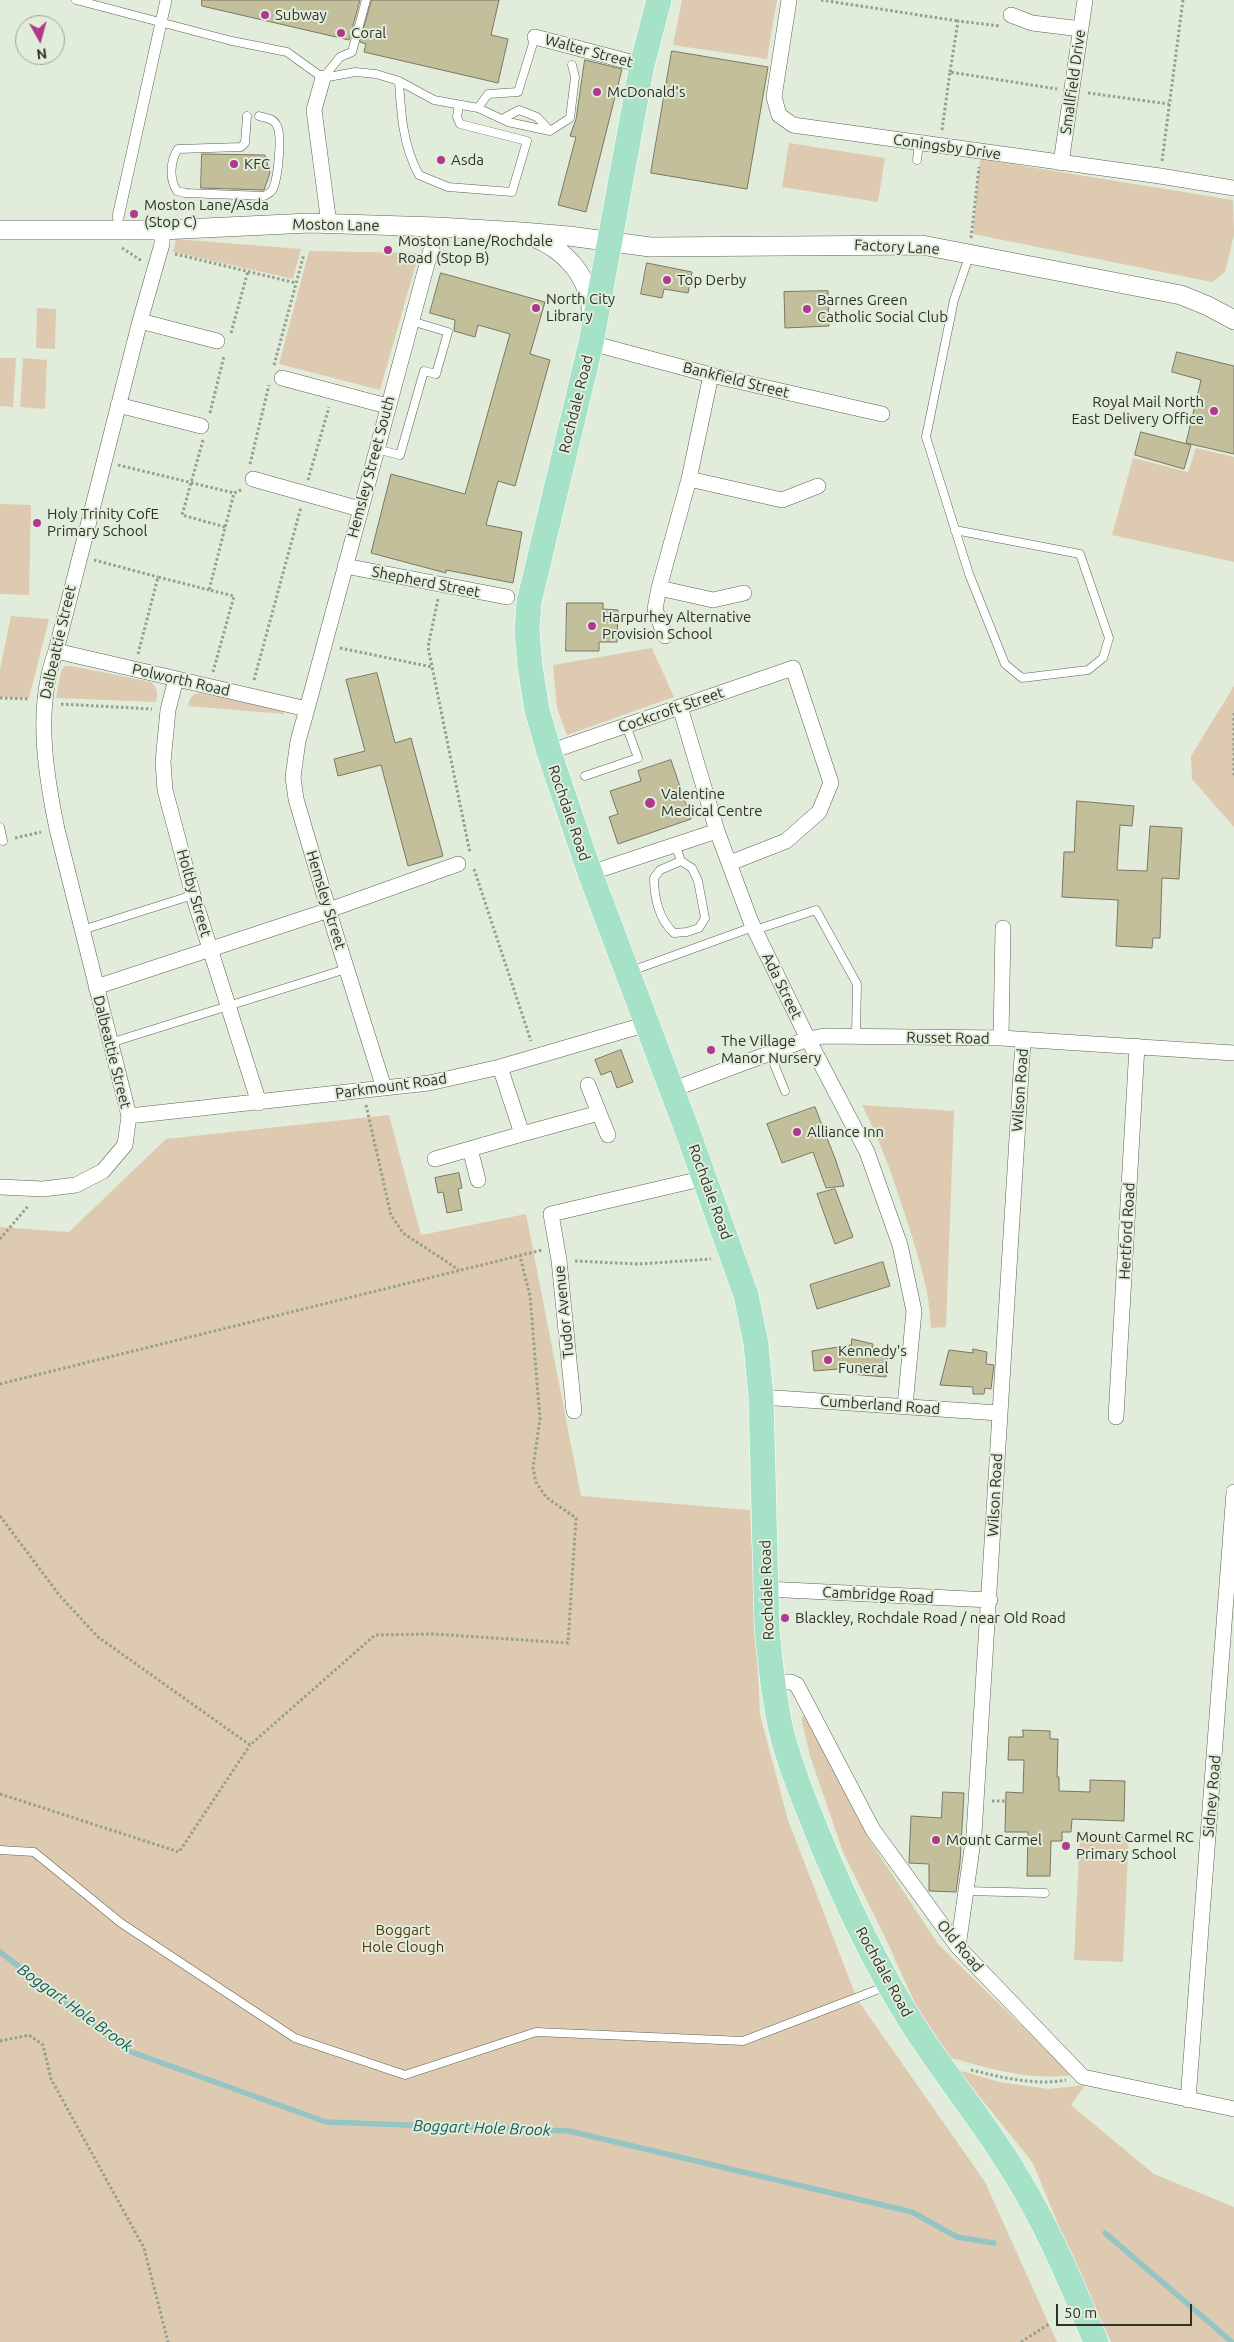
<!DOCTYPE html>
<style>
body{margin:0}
#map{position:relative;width:1234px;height:2342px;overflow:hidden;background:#e1edda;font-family:Ubuntu,sans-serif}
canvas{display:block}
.north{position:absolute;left:15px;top:15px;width:50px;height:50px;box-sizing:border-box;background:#e1edda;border:1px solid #99a293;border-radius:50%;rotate:173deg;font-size:14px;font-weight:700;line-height:20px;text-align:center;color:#2c3129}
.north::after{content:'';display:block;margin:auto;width:18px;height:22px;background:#b1398d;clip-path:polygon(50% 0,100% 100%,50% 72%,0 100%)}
.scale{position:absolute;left:1056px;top:2304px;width:136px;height:22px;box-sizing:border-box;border:2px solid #2c3129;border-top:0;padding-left:6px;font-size:15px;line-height:18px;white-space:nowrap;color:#2c3129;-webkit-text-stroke:4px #e1edda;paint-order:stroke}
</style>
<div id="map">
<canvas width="1234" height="2342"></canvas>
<div class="north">N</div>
<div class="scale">50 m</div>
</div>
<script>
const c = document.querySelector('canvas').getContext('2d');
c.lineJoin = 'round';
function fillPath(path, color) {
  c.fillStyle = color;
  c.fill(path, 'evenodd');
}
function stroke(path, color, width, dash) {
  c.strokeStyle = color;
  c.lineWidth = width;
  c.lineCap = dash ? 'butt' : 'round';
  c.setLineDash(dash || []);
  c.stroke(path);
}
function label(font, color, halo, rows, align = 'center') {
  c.font = font + ' Ubuntu,sans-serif';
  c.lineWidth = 4;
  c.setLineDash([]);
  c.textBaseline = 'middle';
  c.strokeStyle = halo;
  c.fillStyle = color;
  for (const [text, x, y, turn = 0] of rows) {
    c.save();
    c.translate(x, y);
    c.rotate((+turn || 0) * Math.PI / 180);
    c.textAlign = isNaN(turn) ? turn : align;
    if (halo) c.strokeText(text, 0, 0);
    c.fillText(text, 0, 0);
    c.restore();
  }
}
fillPath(new Path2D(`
 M 682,0 L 777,0 L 767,59 L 673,45 Z
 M 789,143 L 885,158 L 878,202 L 782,187 Z
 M 980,159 L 1233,200 L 1234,235 L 1225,272 L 1212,282 L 973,234 Z
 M 176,239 L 301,249 L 293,279 L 173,252 Z
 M 309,251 L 419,253 L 380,390 L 279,364 Z
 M 37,308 L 56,309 L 55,349 L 36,348 Z
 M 0,358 L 16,358 L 13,407 L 0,406 Z
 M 23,358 L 47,360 L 45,409 L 20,407 Z
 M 1196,448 L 1234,457 L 1234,562 L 1112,535 L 1133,458 L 1188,472 Z
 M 0,504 L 31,505 L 29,595 L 0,594 Z
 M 11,616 L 49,619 L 29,698 L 0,697 L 0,669 Z
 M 652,648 L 674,697 L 567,735 L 557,708 L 553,665 Z
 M 65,666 L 71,666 L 151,682 C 158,689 158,693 156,702 L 56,698 L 61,671 Z
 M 1234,686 L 1234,827 L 1192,779 L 1191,756 Z
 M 200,693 L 284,711 L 284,714 L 188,706 C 190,698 191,694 200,693 Z
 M 862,1105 L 954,1111 L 946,1327 L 931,1328 C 930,1294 920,1263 910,1230 C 896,1186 883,1146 862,1105 Z
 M 389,1115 L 421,1235 L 526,1214 L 581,1496 L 750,1510 L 760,1715 L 788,1820 L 857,1999 L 985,2182 L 1057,2342 L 0,2342 L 0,1227 L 69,1232 L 166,1139 Z
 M 805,1715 L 869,1839 L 938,1944 L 1072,2075 C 1030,2081 992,2069 951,2058 L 916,2006 L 885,1937 L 843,1852 L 810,1756 L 801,1717 Z
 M 1080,1832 L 1129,1834 L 1123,1962 L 1074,1960 Z
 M 958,2070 L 1000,2082 L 1049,2089 L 1085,2085 L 1071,2105 L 1154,2174 L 1234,2207 L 1234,2342 L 1111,2342 L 1082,2283 L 1033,2163 Z`), '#decab0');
stroke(new Path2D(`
 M 0,1952 L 126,2050 L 326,2122 L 569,2131 L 912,2212 L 957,2237 L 994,2243
 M 1105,2233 L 1232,2342`), '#94c4c3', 5.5);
const building = new Path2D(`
 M 202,0 L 360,0 L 349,40 L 202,6 Z
 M 372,0 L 499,0 L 491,35 L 508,39 L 498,83 L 364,52 L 366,44 L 360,42 Z
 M 672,51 L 768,67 L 747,189 L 651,173 Z
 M 585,60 L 622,69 L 586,212 L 558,205 L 576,137 L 570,136 L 576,119 Z
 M 202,154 L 265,155 L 270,173 L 264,190 L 201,188 Z
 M 647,263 L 692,272 L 688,293 L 664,289 L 662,298 L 641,294 Z
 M 441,273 L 545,302 L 530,354 L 550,360 L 515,486 L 498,481 L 486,525 L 522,532 L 513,583 L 446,570 L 446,573 L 371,553 L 391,474 L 465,494 L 510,334 L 478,325 L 475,337 L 454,331 L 455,320 L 430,313 Z
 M 828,291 L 829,326 L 785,328 L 784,292 Z
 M 1177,352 L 1234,366 L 1234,454 L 1186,443 L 1201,380 L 1172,372 Z
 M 1141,432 L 1191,445 L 1184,469 L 1135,455 Z
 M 567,603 L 603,603 L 603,609 L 618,610 L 617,642 L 599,642 L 599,651 L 566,651 Z
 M 377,673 L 395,743 L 411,738 L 443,856 L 408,866 L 381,765 L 338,776 L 334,759 L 365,751 L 346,680 Z
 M 671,760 L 691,819 L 618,844 L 609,817 L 618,814 L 610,791 L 641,781 L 638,771 Z
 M 1077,801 L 1134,806 L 1132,826 L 1120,825 L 1117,870 L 1147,871 L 1150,826 L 1182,828 L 1179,879 L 1162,878 L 1160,938 L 1153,938 L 1152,948 L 1116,946 L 1118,900 L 1062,897 L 1064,852 L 1074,852 Z
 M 621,1050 L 633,1082 L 617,1088 L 611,1071 L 601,1075 L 595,1060 Z
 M 815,1107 L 836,1161 L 844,1186 L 826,1188 L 813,1152 L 782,1163 L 767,1124 Z
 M 459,1173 L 462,1188 L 458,1189 L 462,1210 L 447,1213 L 443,1192 L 438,1193 L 435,1178 Z
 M 835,1189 L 853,1237 L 835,1244 L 817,1194 Z
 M 883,1262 L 890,1286 L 817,1309 L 810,1285 Z
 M 852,1339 L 873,1344 L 872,1354 L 888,1353 L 886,1377 L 850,1374 L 850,1368 L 814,1371 L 812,1351 L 851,1345 Z
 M 973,1349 L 987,1352 L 986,1364 L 994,1365 L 991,1389 L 985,1388 L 984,1394 L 973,1394 L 973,1387 L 940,1385 L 949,1350 L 973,1353 Z
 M 1023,1730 L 1050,1731 L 1050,1739 L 1058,1739 L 1057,1777 L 1059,1777 L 1059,1791 L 1090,1792 L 1090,1780 L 1125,1781 L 1124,1821 L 1072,1819 L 1071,1832 L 1062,1832 L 1062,1841 L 1051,1841 L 1050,1876 L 1027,1876 L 1028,1832 L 1005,1832 L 1006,1792 L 1023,1793 L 1024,1760 L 1008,1760 L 1009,1737 L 1023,1737 Z
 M 943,1792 L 964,1793 L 960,1863 L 956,1892 L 929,1891 L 929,1864 L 909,1863 L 911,1816 L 941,1818 Z`);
fillPath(building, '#c3bf9a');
stroke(building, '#797765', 1);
const service = new Path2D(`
 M 76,0 L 232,41 L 287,52 L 323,78 L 355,72 L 376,74 L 399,81 L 434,100 L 478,108 L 508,122 L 550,131 L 570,118 L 575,77 L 572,65
 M 323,78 L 340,57 L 352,52 L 366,0
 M 399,81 C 401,114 403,146 419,175 L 448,187 L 512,192 L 527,141 L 460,124 L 457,117 L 459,105
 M 478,108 L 488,94 L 518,92 L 535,37
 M 247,116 L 245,143 L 241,147 L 178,149 C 170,161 169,179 177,191 L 185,193 L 264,196 C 268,194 271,193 273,189 C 278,177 283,133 276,124 C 273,118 265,118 259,116
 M 502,119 L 519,110 L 537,117 L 549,130
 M 917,160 L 919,143
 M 376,449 L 400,455 L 424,371 L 436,374 L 448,332 L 411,321
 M 955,530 L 1080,554 L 1109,638 L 1103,658 L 1088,670 L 1022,678 L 1005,664 L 969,574 L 926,437 L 954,300 L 970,254
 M 585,776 L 638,758 L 626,725
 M 0,827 L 3,841
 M 675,844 L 681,861 L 692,868 L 698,881 L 705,918 L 699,928 L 687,932 L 674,933 C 659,920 654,897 654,878 L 660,870 L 681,861
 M 82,930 L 193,895
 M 755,930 L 816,910 L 857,984 L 856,1036
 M 631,971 L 753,927
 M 110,1043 L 346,969
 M 770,1054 L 785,1091
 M 0,1850 L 34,1852 L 121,1923 L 295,2038 L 405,2075 L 536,2032 L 743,2041 L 887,1986
 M 966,1891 L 1045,1893`);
const pedestrian = new Path2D(`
 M 118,217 L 166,0`);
const minor = new Path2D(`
 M 789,0 L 774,97 L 779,115 L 793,125 L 1160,176 L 1234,188
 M 1011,15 L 1032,23 L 1081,29
 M 535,37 L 642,65
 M 323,78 L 314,110 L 329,224
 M 1061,163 L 1085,0
 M 140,321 L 217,341
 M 591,343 L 711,375 L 882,414
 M 711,375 L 689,479 L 659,588 L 713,600 L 744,593
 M 282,378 L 387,406
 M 118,405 L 201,426
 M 253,479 L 360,509
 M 689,479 L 782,500 L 818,486
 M 345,566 L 507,597
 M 659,588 L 655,609 L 665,636
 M 56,651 L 307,709
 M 176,679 L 168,710 L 163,762 L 165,790 L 193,895 L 259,1103
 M 680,707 L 717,831 L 751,922 L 808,1039 L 867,1152 L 900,1245 L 914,1311 L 905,1406
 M 549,752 L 793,668 L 831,783 L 819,812 L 786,841 L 730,863
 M 590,873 L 717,831
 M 96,987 L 329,910 L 458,864
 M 1001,1038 L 1003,928
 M 500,1067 L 522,1134 L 599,1113 L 608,1135
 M 588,1085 L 599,1113
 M 384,1088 L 335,932 L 296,799 L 293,777 L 298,741 L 307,709 L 437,227
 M 671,1090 L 808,1039 L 824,1036 L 1001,1038 L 1234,1053
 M 129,1116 L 429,1083 L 500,1067 L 647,1024
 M 470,1149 L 478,1180
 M 435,1159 L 522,1134
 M 0,1187 L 43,1189 L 76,1185 L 103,1171 L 125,1145 L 129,1116 L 57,829 C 45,771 35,707 56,651 L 140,321 L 162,244 L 162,230
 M 761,1397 L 999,1413
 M 574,1411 L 559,1260 L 551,1214 L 705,1178
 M 1116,1417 L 1137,1046
 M 766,1589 L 990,1600
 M 773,1682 L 791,1682 L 797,1685 L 873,1830 L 958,1947 L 1083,2077 L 1234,2109
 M 958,1947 L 974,1834 L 1023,1041
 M 1188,2100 L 1234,1492`);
const tertiary = new Path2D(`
 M 0,230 L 162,230 L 310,223 L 437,227 L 522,232 L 569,236 L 650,247 L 922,245 L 1181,295 L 1208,306 L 1234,320
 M 531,236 C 567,250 590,277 592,316`);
const primary = new Path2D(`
 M 659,0 L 642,65 L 591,343 L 529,602 L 527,631 L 530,666 L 537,710 L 549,752 L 590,873 L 687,1130 L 746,1295 L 756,1344 L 761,1397 L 767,1628 C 770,1663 774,1700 782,1734 C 791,1768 804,1800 817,1832 C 844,1899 875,1964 913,2025 C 950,2082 994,2135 1027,2194 C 1054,2241 1075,2292 1096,2342`);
stroke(service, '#596353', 9);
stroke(pedestrian, '#596353', 12);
stroke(minor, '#596353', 16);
stroke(tertiary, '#596353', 20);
stroke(primary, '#fff', 26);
stroke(new Path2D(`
 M 821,0 L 958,21
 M 950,72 L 958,21 L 1000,26
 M 1088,93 L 1169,104
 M 942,130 L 950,72 L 1057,89
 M 1162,161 L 1183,0
 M 971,238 L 979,167
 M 122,248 L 142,261
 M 175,254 L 296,283
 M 231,333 L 248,271
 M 274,365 L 304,254
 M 210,413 L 224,356
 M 203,440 L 182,515 L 225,527
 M 250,464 L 269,385
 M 118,465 L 234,493
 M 308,480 L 329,407
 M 94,560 L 158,577
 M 438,599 L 428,647 L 470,853
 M 340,648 L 432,667
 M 138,654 L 158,577 L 209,590
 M 213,672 L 234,596 L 209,590 L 234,493 L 243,489
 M 254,680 L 301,507
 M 0,698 L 30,699
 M 61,704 L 152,709
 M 1234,713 L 1234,777
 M 15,838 L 41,832
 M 474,869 L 531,1041
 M 366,1105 L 391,1215 L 403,1233 L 459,1270
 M 0,1239 L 29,1205
 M 575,1261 L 639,1264 L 711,1259
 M 0,1384 L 542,1250
 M 0,1516 L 60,1596 L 98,1637 L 250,1745 L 375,1635 L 433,1634 L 568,1643 L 576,1518 L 546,1497 L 536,1482 L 533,1468 L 540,1419 L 530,1296 L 520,1256
 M 0,1794 L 179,1852 L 250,1745
 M 992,1801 L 1006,1801
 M 0,2041 L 29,2035 L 43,2045 L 51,2079 L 144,2248 L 168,2342
 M 971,2070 C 1001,2077 1034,2086 1066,2080
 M 1021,2342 L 1049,2324`), '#959e8f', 3, [2.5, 2.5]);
stroke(service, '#fff', 8);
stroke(pedestrian, '#fff', 11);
stroke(minor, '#fff', 15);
stroke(tertiary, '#fff', 19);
stroke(primary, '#a6e2c8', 25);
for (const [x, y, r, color] of [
 [265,15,5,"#b1398d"],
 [341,33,5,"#b1398d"],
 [597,92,5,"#b1398d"],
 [441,160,5,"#b1398d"],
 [234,164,5,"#b1398d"],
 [134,214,5,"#b1398d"],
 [388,250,5,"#b1398d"],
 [667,280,5,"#b1398d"],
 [536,308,5,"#b1398d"],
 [807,309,5,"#b1398d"],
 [1214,411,5,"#b1398d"],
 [37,523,5,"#b1398d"],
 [592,626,5,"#b1398d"],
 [650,803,6,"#b1398d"],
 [711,1050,5,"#b1398d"],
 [797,1132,5,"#b1398d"],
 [828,1360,5,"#b1398d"],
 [785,1618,5,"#b1398d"],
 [936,1840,5,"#b1398d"],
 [1066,1846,5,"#b1398d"]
]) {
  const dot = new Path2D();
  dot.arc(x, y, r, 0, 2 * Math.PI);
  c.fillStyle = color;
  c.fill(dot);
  stroke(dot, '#e1edda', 2);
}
label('15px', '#2c3129', '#e1edda', [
 ["Subway",275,15],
 ["Coral",351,33],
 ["McDonald's",607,92],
 ["Asda",451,160],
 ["KFC",244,164],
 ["Moston Lane/Asda",144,205],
 ["(Stop C)",144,222],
 ["Moston Lane/Rochdale",398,241],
 ["Road (Stop B)",398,258],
 ["Top Derby",677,280],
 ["North City",546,299],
 ["Library",546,316],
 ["Barnes Green",817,300],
 ["Catholic Social Club",817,317],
 ["Royal Mail North",1204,402,"right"],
 ["East Delivery Office",1204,419,"right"],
 ["Holy Trinity CofE",47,514],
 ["Primary School",47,531],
 ["Harpurhey Alternative",602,617],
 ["Provision School",602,634],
 ["Valentine",661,794],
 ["Medical Centre",661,811],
 ["The Village",721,1041],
 ["Manor Nursery",721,1058],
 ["Alliance Inn",807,1132],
 ["Kennedy's",838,1351],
 ["Funeral",838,1368],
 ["Blackley, Rochdale Road / near Old Road",795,1618],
 ["Mount Carmel RC",1076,1837],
 ["Primary School",1076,1854],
 ["Mount Carmel",946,1840]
], 'left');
label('15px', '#2c3129', '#e1edda', [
 ["Walter Street",589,51,15],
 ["Smallfield Drive",1073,82,-82],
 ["Coningsby Drive",947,147,8],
 ["Moston Lane",336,225,1],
 ["Factory Lane",897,247,3],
 ["Bankfield Street",736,380,14],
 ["Rochdale Road",576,404,-76],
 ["Hemsley Street South",371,467,-75],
 ["Shepherd Street",426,582,11],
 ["Dalbeattie Street",58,642,-77],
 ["Polworth Road",181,680,13],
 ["Cockcroft Street",671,710,-19],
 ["Rochdale Road",569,813,71],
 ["Holtby Street",194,893,74],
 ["Hemsley Street",326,900,73],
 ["Ada Street",782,986,64],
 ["Russet Road",948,1038,1],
 ["Dalbeattie Street",112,1052,76],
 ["Parkmount Road",391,1086,-8],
 ["Wilson Road",1020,1090,-86],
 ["Rochdale Road",710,1192,70],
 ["Hertford Road",1127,1231,-87],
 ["Tudor Avenue",564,1312,-96],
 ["Cumberland Road",880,1405,4],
 ["Wilson Road",995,1495,-87],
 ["Rochdale Road",767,1590,-92],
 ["Cambridge Road",878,1595,3],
 ["Sidney Road",1212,1796,-85],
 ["Old Road",960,1946,50],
 ["Rochdale Road",884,1972,61]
]);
label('15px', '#523711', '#e1edda', [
 ["Boggart",403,1930],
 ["Hole Clough",403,1947]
]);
label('italic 16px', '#145858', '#e1edda', [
 ["Boggart Hole Brook",75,2008,36],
 ["Boggart Hole Brook",482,2128,2]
]);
</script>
